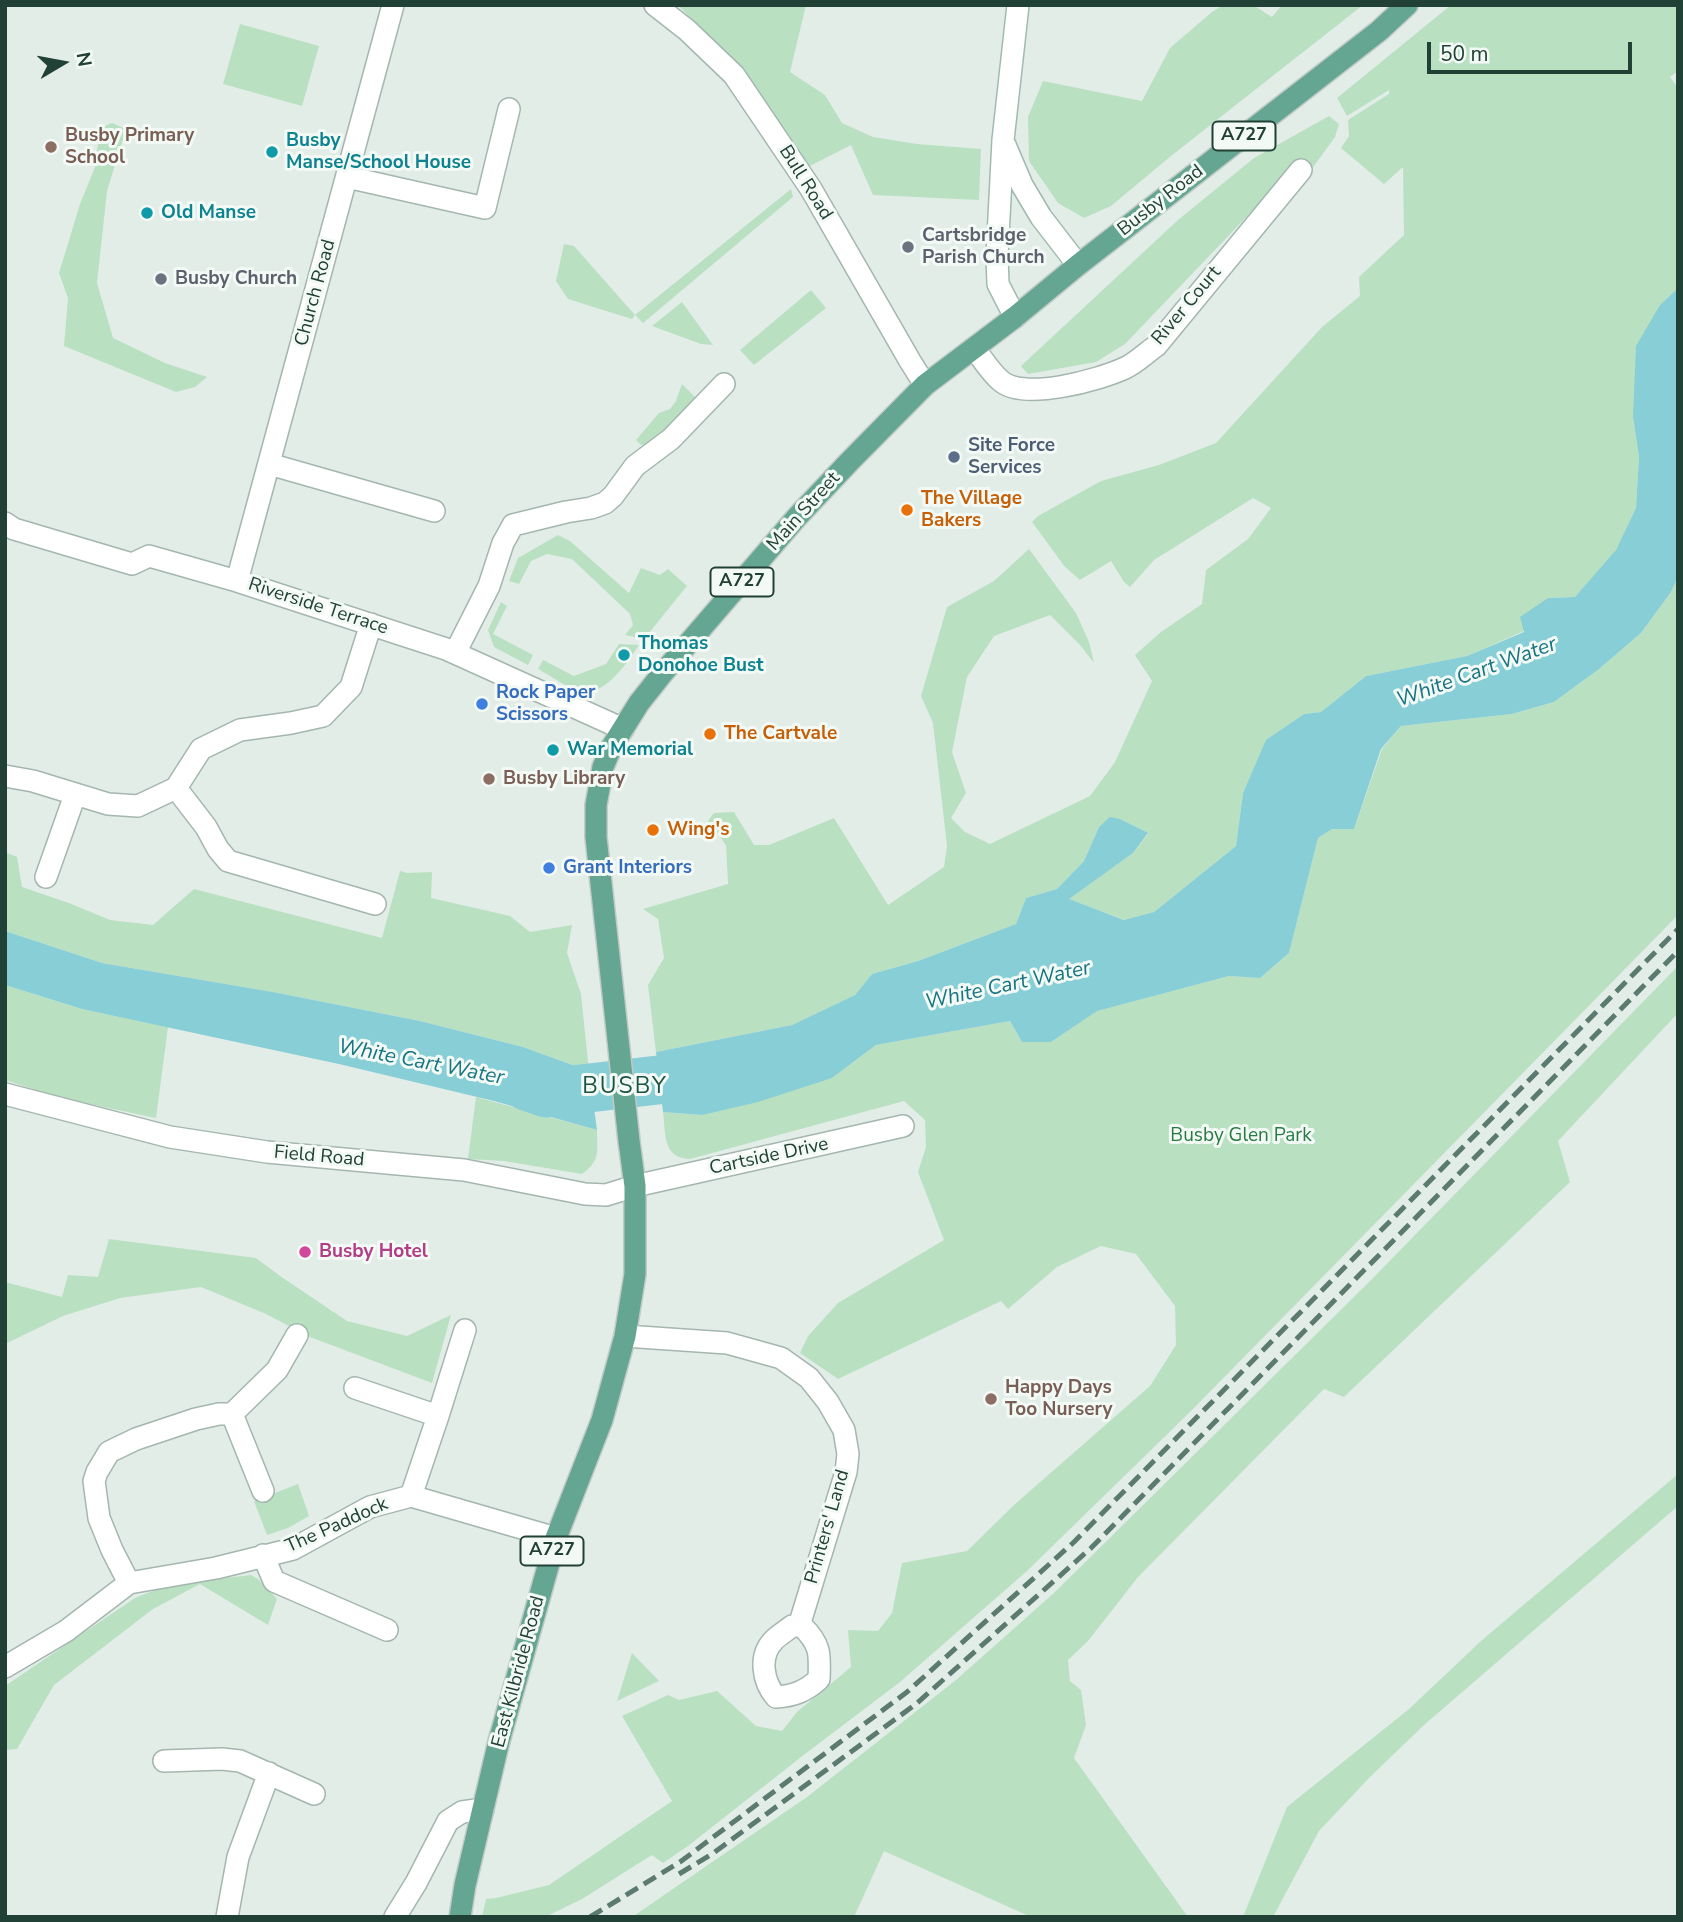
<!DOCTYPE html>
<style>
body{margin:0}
#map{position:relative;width:1683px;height:1922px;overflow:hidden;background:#e2ede8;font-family:"Nunito Sans",sans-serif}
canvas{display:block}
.frame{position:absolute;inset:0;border:7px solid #214036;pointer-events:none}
.north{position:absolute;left:28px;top:28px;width:70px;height:70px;-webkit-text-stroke:5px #f3faf6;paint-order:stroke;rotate:80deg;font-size:19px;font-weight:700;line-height:28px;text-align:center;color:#214036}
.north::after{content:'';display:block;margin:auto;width:24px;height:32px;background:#214036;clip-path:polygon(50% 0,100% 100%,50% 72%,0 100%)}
.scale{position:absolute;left:1427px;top:42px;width:205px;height:32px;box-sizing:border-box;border:4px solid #214036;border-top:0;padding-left:9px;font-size:21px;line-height:24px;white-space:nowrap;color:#214036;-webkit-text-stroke:5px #f3faf6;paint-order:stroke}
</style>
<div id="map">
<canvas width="1683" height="1922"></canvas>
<div class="frame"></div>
<div class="north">N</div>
<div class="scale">50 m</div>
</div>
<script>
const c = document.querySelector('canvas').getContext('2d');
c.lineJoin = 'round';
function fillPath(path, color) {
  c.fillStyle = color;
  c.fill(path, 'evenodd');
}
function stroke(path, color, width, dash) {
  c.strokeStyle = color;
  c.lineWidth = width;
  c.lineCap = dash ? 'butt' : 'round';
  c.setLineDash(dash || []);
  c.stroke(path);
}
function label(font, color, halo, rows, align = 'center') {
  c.font = font + ' "Nunito Sans",sans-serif';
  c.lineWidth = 6;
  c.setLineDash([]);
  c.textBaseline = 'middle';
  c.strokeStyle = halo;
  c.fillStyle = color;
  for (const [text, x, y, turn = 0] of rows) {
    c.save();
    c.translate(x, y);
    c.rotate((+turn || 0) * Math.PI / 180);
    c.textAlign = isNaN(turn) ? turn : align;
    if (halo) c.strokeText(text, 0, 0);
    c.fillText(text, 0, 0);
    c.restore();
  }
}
fillPath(new Path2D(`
 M 678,5 L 806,5 L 790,72 L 825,95 L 842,123 L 873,137 L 917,144 L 981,149 L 979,200 L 873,195 L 851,145 L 806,168 L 739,67 Z
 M 1223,5 L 1253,5 L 1272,17 L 1282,5 L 1363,5 L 1171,156 L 1111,206 L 1084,218 L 1058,203 L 1029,161 L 1028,117 L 1043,81 L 1142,101 L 1170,48 L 1212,12 Z
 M 1451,5 L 1678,5 L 1678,71 L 1670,77 L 1678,88 L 1678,288 L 1660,305 L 1633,417 L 1639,457 L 1636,508 L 1615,553 L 1575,597 L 1548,598 L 1524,631 L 1467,656 L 1366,676 L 1321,712 L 1304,714 L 1267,740 L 1243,793 L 1236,846 L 1154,912 L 1125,920 L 1068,899 L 1133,853 L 1148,834 L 1120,819 L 1099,827 L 1084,861 L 1057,889 L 1026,898 L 1016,924 L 918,961 L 872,974 L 855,995 L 792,1025 L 656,1052 L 648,985 L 664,958 L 658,919 L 643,909 L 728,884 L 726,845 L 708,821 L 714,813 L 734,812 L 754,845 L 769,845 L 834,818 L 888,905 L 944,867 L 947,846 L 933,723 L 921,696 L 947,607 L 994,581 L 1029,549 L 1076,613 L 1089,642 L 1094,663 L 1080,645 L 1050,615 L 994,636 L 967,677 L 952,752 L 966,793 L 951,818 L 965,832 L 990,844 L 1090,796 L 1115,762 L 1152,681 L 1135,655 L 1161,632 L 1202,604 L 1206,570 L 1248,539 L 1271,508 L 1253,498 L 1154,560 L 1130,587 L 1124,582 L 1111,561 L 1080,580 L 1065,567 L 1032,522 L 1038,516 L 1101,481 L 1159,465 L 1216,443 L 1322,327 L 1360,296 L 1359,277 L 1404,235 L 1403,167 L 1384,184 L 1341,148 L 1349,136 L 1348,120 L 1389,94 L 1389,90 L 1347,116 L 1337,98 Z
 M 240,24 L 319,46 L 302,106 L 223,84 Z
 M 1329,116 L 1339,124 L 1335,137 L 1311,170 L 1278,184 L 1125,344 L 1096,362 L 1028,374 L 1021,366 L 1178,220 L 1254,158 Z
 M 112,123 L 126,129 L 107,191 L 97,283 L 113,338 L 165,363 L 207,377 L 195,387 L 176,392 L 64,346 L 68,298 L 59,273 L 80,204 L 95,167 L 100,128 Z
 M 791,189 L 793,197 L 643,323 L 635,315 L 632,319 L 568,299 L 556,281 L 564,244 L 574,246 L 635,315 Z
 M 811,290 L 826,308 L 754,365 L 740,350 Z
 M 682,302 L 713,345 L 701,344 L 652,326 Z
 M 682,384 L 697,399 C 684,412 659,444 641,445 L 636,440 L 659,413 L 670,409 L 676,401 Z
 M 558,535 L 570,541 L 629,593 L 641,568 L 660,575 L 668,569 L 687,586 L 644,639 L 625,635 L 633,625 L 630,614 L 572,559 L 547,554 L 531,561 L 519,584 L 509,581 L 518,558 Z
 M 1678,577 L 1678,915 L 1191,1411 L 1027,1571 L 900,1682 L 805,1754 L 688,1846 L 663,1863 L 652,1855 L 582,1899 L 545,1917 L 482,1917 L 486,1899 L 496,1898 L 549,1885 L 672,1801 L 622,1716 L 668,1695 L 679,1700 L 717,1691 L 756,1726 L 782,1731 L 797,1712 L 851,1667 L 848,1630 L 878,1631 L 892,1613 L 902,1563 L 967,1551 L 1015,1504 L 1150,1386 L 1176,1345 L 1175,1306 L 1136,1254 L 1101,1246 L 1057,1267 L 1008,1309 L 1001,1301 L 838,1379 L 800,1353 L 808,1336 L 838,1303 L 944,1240 L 918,1172 L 926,1147 L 925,1120 L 904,1101 L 690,1159 C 662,1158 666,1134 663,1112 L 702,1115 L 832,1078 L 876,1045 L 1010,1021 L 1022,1042 L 1051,1042 L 1096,1011 L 1229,976 L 1260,978 L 1289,953 L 1318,838 L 1332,829 L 1354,829 L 1382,749 L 1401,726 L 1512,714 L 1554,702 L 1599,669 L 1641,633 L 1671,592 Z
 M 501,602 L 507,606 L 493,634 L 533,655 L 528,665 L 494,647 L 488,630 Z
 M 619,644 L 639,645 C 627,663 606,695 582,692 C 572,691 548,674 538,669 L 543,660 L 574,676 L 606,664 Z
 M 5,852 L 17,857 L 22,887 L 69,903 L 110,920 L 153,925 L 194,889 L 382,938 L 400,871 L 407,873 L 432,872 L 431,898 L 510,916 L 530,932 L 572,925 L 567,953 L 581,994 L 589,1071 L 523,1047 L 420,1021 L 273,992 L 102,963 L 5,931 Z
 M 1678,966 L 1678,1013 L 1558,1141 L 1570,1182 L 1344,1397 L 1324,1389 L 1138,1577 L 1088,1641 L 1068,1660 L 1070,1681 L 1081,1690 L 1086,1725 L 1074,1758 L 1188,1917 L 1031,1917 L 884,1851 L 854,1917 L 632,1917 L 807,1797 L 956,1680 L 1055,1592 L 1369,1282 Z
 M 5,985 L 82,1009 L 168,1027 L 156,1118 L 61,1098 L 5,1080 Z
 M 476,1097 L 597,1130 C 597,1152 601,1160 582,1174 L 504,1161 L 468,1159 Z
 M 109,1239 L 256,1258 L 280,1276 L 347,1321 L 407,1336 L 451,1315 L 432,1383 L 310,1337 L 266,1314 L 201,1287 L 120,1298 L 63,1316 L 5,1344 L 5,1282 L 62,1297 L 68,1275 L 98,1277 Z
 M 1678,1474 L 1678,1506 L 1424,1725 L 1370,1777 L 1319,1831 L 1273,1917 L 1243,1917 L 1287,1807 L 1409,1709 L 1481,1641 Z
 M 298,1484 L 309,1516 L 288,1528 L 267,1535 L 254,1501 Z
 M 251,1575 L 258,1579 L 277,1599 L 268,1625 L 200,1584 L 153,1609 L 54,1685 L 17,1749 L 5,1750 L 5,1686 L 135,1598 C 171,1582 211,1580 251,1575 Z
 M 632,1653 L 659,1681 L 617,1701 Z`), '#bae0c2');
fillPath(new Path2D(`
 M 1678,288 L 1678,577 L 1671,592 L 1641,633 L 1599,669 L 1554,702 L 1512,714 L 1401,726 L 1381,749 L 1354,829 L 1332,829 L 1318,838 L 1289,953 L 1260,978 L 1229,976 L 1097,1011 L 1051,1042 L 1022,1042 L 1010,1021 L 876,1045 L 832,1078 L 758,1102 L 702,1115 L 663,1112 L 656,1052 L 792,1025 L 855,995 L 872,974 L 918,961 L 1016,924 L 1026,898 L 1057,889 L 1084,861 L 1099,827 L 1110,817 L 1120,819 L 1148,833 L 1133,853 L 1069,899 L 1124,920 L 1154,912 L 1236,846 L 1243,793 L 1266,740 L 1304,714 L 1321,712 L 1366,676 L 1467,656 L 1524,632 L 1520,617 L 1548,598 L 1575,597 L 1616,550 L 1636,508 L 1639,457 L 1633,417 L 1636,346 L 1660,305 Z
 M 5,931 L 102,963 L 273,992 L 420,1021 L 523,1047 L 589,1071 L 597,1130 L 494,1101 L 339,1064 L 82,1009 L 5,985 Z`), '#87ced6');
stroke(new Path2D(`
 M 526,1086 L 546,1093 L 727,1072`), '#87ced6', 49);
const street = new Path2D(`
 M 655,5 L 687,30 L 734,75 L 811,189 L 910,361 L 925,385
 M 347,177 L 485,208 L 509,109
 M 974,348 C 982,358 990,372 1001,381 C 1024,401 1099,380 1125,368 C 1136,363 1146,353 1156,346 L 1301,170
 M 269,464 L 434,511
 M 5,523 L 14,529 L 132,564 L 149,556 L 237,581 L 446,649 L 623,729
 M 237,581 L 393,5
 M 455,653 L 489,586 L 503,543 L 513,525 L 566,512 L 591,508 L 605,503 L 613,496 L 635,466 L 671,439 L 724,384
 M 5,776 L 33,781 L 108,804 L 138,806 L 176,788 L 201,749 L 240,730 L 291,723 L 323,716 L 351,687 L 371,624
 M 176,788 L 206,827 L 218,849 L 228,861 L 375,904
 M 46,877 L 75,795
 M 5,1094 L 170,1137 L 267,1152 L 464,1170 L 585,1194 L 606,1195 L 635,1186 L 903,1126
 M 625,1336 L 727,1343 L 781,1358 L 809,1378 L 828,1402 L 844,1430 L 848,1454 L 846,1472 L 799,1626
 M 355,1388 L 438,1416
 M 232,1414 L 263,1491
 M 411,1496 L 438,1416 L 465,1330
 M 263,1555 L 274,1581 L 387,1630
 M 129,1583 L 112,1550 L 99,1518 L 94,1481 L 97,1472 L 109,1452 L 136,1439 L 196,1419 L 219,1414 L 232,1414 L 277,1370 L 297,1335
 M 792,1626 L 802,1626 C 821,1645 820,1654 819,1679 C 806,1691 794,1696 776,1697 C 763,1682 758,1656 774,1640 C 779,1635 786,1631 792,1626 Z
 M 5,1667 L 66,1631 L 129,1583 L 216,1568 L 293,1549 L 370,1507 L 411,1496 L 556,1538
 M 164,1761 L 222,1759 L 240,1761 L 314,1794
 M 227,1917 L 238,1857 L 269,1773
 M 395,1917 L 416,1883 L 448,1821 L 462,1812 L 483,1809`);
const secondary = new Path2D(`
 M 1005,145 L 1022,185 L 1041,217 L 1078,265
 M 1015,317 L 998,284 L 997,256 L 1003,140 L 1018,5`);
const primary = new Path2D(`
 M 460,1917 L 465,1885 L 499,1741 L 556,1538 L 602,1420 L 625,1336 L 635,1274 L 635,1186 L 629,1141 L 596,837 L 596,805 L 603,767 L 611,748 L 639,703 L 662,674 L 797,517 L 850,461 L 925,385 L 1015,317 L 1078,265 L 1379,31 L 1407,5`);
stroke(street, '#a4b6af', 24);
stroke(secondary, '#a0baaf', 24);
stroke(primary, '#c1cac7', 24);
stroke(street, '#fff', 21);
stroke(secondary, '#fff', 21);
stroke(primary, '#64a691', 21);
stroke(new Path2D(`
 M 679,1874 L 712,1854 L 916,1704 L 1091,1548 L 1678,951
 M 590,1917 L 680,1862 L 907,1692 L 1074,1542 L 1678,929`), '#5b7b71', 5, [14, 7]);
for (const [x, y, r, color] of [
 [51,147,7,"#8d6e63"],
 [272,152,7,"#0f9aa8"],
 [147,213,7,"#0f9aa8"],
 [908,247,7,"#6b7280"],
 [161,279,7,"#6b7280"],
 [954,457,7,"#5c6f8a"],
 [907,510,7,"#e8710a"],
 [624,655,7,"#0f9aa8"],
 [482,704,7,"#3f7fe0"],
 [710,734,7,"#e8710a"],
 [553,750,7,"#0f9aa8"],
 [489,779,7,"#8d6e63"],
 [653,830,7,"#e8710a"],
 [549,868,7,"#3f7fe0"],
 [305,1252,7,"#d1479c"],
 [991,1399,7,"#8d6e63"]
]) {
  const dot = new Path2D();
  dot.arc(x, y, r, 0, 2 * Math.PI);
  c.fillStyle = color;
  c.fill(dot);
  stroke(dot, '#f3faf6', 2.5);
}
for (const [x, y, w] of [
 [1244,136,63],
 [742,582,63],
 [552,1551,63]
]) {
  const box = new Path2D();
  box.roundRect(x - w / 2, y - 14.5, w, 29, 5);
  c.fillStyle = '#f3faf6';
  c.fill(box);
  stroke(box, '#214036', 2);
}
label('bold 18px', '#214036', null, [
 ["A727",1244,136],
 ["A727",742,582],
 ["A727",552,1551]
]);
label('bold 19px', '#785e54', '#f3faf6', [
 ["Busby Primary",65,136],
 ["School",65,158],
 ["Busby Library",503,779],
 ["Happy Days",1005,1388],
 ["Too Nursery",1005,1410]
], 'left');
label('bold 19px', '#0d838f', '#f3faf6', [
 ["Busby",286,141],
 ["Manse/School House",286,163],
 ["Old Manse",161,213],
 ["Thomas",638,644],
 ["Donohoe Bust",638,666],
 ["War Memorial",567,750]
], 'left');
label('19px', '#214036', '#f3faf6', [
 ["Bull Road",805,183,58],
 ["Busby Road",1161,201,-38],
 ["Church Road",316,293,-75],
 ["River Court",1187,306,-50],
 ["Main Street",804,512,-48],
 ["Riverside Terrace",318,607,18],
 ["Field Road",319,1157,5],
 ["Cartside Drive",769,1157,-12],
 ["The Paddock",337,1526,-24],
 ["Printers' Land",828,1527,-74],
 ["East Kilbride Road",519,1672,-75]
]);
label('bold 19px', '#5b616d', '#f3faf6', [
 ["Cartsbridge",922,236],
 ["Parish Church",922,258],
 ["Busby Church",175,279]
], 'left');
label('bold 19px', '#4e5e75', '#f3faf6', [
 ["Site Force",968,446],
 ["Services",968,468]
], 'left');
label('bold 19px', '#c56008', '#f3faf6', [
 ["The Village",921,499],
 ["Bakers",921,521],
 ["The Cartvale",724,734],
 ["Wing's",667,830]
], 'left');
label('bold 19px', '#366cbe', '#f3faf6', [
 ["Rock Paper",496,693],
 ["Scissors",496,715],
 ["Grant Interiors",563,868]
], 'left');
label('19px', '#287a43', '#f3faf6', [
 ["Busby Glen Park",1241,1136]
]);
label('bold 19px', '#b23c85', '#f3faf6', [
 ["Busby Hotel",319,1252]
], 'left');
label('italic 21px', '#177480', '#f3faf6', [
 ["White Cart Water",1477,673,-20],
 ["White Cart Water",1008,986,-12],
 ["White Cart Water",421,1063,11]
]);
c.letterSpacing = '2px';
label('23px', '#1b5343', '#f3faf6', [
 ["BUSBY",625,1087]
]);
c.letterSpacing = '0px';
</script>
